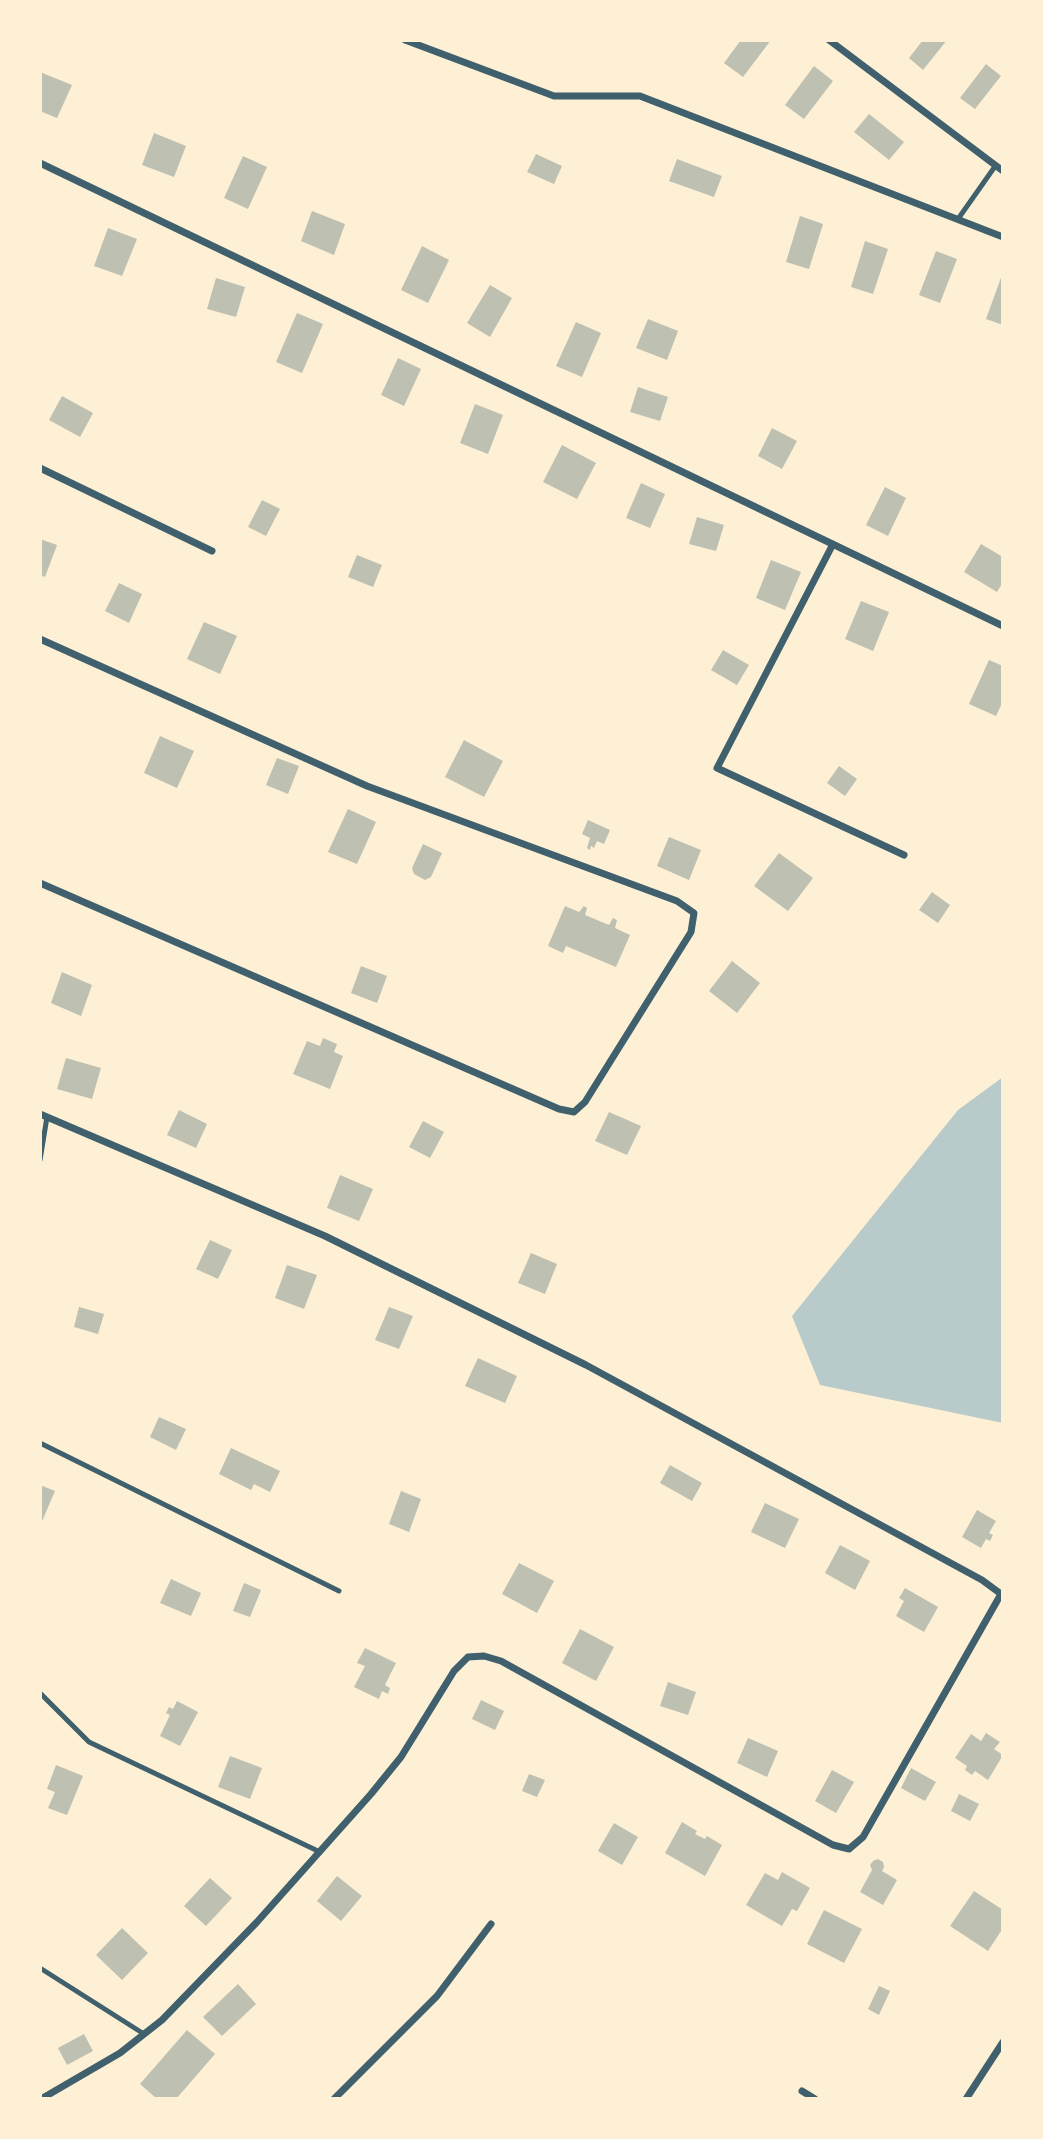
<!DOCTYPE html>
<style>
body{margin:0}
#map{position:relative;width:1043px;height:2139px;overflow:hidden;background:#fdf0d5;font-family:"Nunito Sans",sans-serif}
canvas{display:block}
.frame{position:absolute;inset:0;border:42px solid #fdf0d5;pointer-events:none}
</style>
<div id="map">
<canvas width="1043" height="2139"></canvas>
<div class="frame"></div>
</div>
<script>
const c = document.querySelector('canvas').getContext('2d');
c.lineJoin = 'round';
function fillPath(path, color) {
  c.fillStyle = color;
  c.fill(path, 'evenodd');
}
function stroke(path, color, width, dash) {
  c.strokeStyle = color;
  c.lineWidth = width;
  c.lineCap = dash ? 'butt' : 'round';
  c.setLineDash(dash || []);
  c.stroke(path);
}
fillPath(new Path2D(`
 M 1003,1077 L 1003,1423 L 820,1385 L 792,1316 L 958,1110 Z`), '#b9caca');
fillPath(new Path2D(`
 M 741,40 L 771,40 L 743,77 L 724,63 Z
 M 923,40 L 947,40 L 923,70 L 909,58 Z
 M 986,64 L 1001,76 L 975,109 L 960,98 Z
 M 814,66 L 833,81 L 804,119 L 785,105 Z
 M 40,72 L 72,85 L 57,118 L 40,111 Z
 M 869,114 L 904,142 L 889,160 L 854,132 Z
 M 154,133 L 186,146 L 174,177 L 142,165 Z
 M 536,154 L 562,166 L 554,184 L 527,172 Z
 M 243,156 L 267,167 L 248,209 L 224,198 Z
 M 677,159 L 722,176 L 714,197 L 669,181 Z
 M 312,211 L 345,224 L 334,255 L 301,241 Z
 M 800,216 L 823,224 L 809,269 L 786,262 Z
 M 108,228 L 137,239 L 122,276 L 94,266 Z
 M 865,241 L 888,249 L 873,294 L 851,287 Z
 M 422,246 L 449,260 L 428,303 L 401,290 Z
 M 936,251 L 957,259 L 940,303 L 919,295 Z
 M 1003,272 L 1003,325 L 986,319 Z
 M 216,278 L 245,287 L 236,317 L 207,309 Z
 M 490,285 L 512,298 L 490,337 L 467,323 Z
 M 297,313 L 323,324 L 302,373 L 276,362 Z
 M 648,319 L 678,331 L 667,360 L 636,348 Z
 M 576,322 L 601,333 L 582,377 L 556,366 Z
 M 398,358 L 421,369 L 404,406 L 381,395 Z
 M 638,387 L 668,397 L 660,421 L 630,412 Z
 M 62,396 L 93,413 L 80,437 L 49,420 Z
 M 475,404 L 503,415 L 488,454 L 460,443 Z
 M 772,428 L 797,441 L 782,469 L 758,456 Z
 M 562,445 L 596,463 L 577,499 L 543,482 Z
 M 641,483 L 665,494 L 650,528 L 626,518 Z
 M 885,487 L 906,498 L 888,536 L 866,525 Z
 M 262,500 L 280,509 L 266,536 L 248,527 Z
 M 697,517 L 724,525 L 716,551 L 689,544 Z
 M 40,539 L 57,545 L 45,577 L 40,575 Z
 M 981,544 L 1003,557 L 1003,582 L 997,592 L 964,572 Z
 M 357,555 L 382,565 L 373,587 L 348,577 Z
 M 771,560 L 801,572 L 785,610 L 756,598 Z
 M 119,583 L 142,594 L 129,623 L 105,611 Z
 M 861,601 L 889,612 L 873,651 L 845,639 Z
 M 204,622 L 237,636 L 220,674 L 187,659 Z
 M 723,650 L 749,665 L 737,685 L 711,670 Z
 M 989,660 L 1003,666 L 1003,701 L 996,716 L 969,704 Z
 M 160,736 L 194,751 L 177,788 L 144,773 Z
 M 464,740 L 503,761 L 484,797 L 445,777 Z
 M 277,758 L 299,766 L 288,794 L 266,785 Z
 M 839,766 L 857,779 L 845,796 L 827,783 Z
 M 348,809 L 376,822 L 357,864 L 328,852 Z
 M 588,820 L 610,830 L 604,844 L 597,841 L 594,848 L 591,846 L 590,850 L 587,848 L 590,838 L 582,834 Z
 M 669,837 L 701,850 L 689,880 L 657,866 Z
 M 423,844 L 442,853 L 431,877 L 425,880 L 414,874 L 412,868 Z
 M 779,853 L 813,878 L 788,911 L 754,886 Z
 M 932,892 L 950,905 L 938,923 L 919,910 Z
 M 565,906 L 579,912 L 584,906 L 587,908 L 585,915 L 609,925 L 613,918 L 617,920 L 615,928 L 630,935 L 616,967 L 566,946 L 563,953 L 548,946 Z
 M 732,961 L 760,983 L 737,1013 L 709,991 Z
 M 361,966 L 387,976 L 377,1003 L 351,993 Z
 M 62,972 L 92,985 L 81,1016 L 51,1003 Z
 M 323,1038 L 337,1044 L 334,1052 L 343,1056 L 330,1089 L 293,1074 L 307,1041 L 320,1046 Z
 M 66,1058 L 101,1068 L 92,1099 L 57,1089 Z
 M 179,1110 L 207,1124 L 196,1148 L 167,1135 Z
 M 609,1112 L 641,1126 L 627,1155 L 595,1141 Z
 M 423,1121 L 444,1132 L 430,1158 L 409,1147 Z
 M 340,1175 L 373,1189 L 359,1221 L 327,1208 Z
 M 210,1240 L 232,1250 L 218,1279 L 196,1269 Z
 M 531,1253 L 557,1264 L 545,1294 L 518,1283 Z
 M 287,1265 L 317,1275 L 304,1309 L 275,1298 Z
 M 79,1307 L 104,1314 L 98,1334 L 74,1327 Z
 M 389,1307 L 413,1316 L 399,1349 L 375,1340 Z
 M 478,1358 L 517,1376 L 505,1403 L 465,1386 Z
 M 159,1417 L 186,1429 L 176,1450 L 150,1437 Z
 M 231,1448 L 280,1471 L 270,1492 L 254,1484 L 251,1490 L 219,1474 Z
 M 670,1465 L 702,1483 L 692,1501 L 660,1483 Z
 M 40,1485 L 55,1491 L 40,1526 Z
 M 401,1491 L 421,1499 L 409,1532 L 389,1524 Z
 M 765,1503 L 799,1519 L 785,1548 L 751,1532 Z
 M 977,1510 L 996,1521 L 989,1533 L 993,1535 L 990,1541 L 986,1539 L 981,1548 L 962,1537 Z
 M 840,1545 L 870,1561 L 855,1590 L 825,1573 Z
 M 519,1563 L 554,1581 L 537,1613 L 502,1594 Z
 M 171,1579 L 201,1593 L 191,1616 L 160,1603 Z
 M 244,1583 L 261,1590 L 250,1617 L 233,1611 Z
 M 905,1588 L 938,1607 L 924,1632 L 896,1616 L 904,1601 L 899,1598 Z
 M 580,1629 L 614,1647 L 596,1681 L 562,1663 Z
 M 365,1648 L 396,1663 L 385,1685 L 390,1688 L 388,1694 L 382,1691 L 379,1699 L 354,1687 L 365,1666 L 357,1663 Z
 M 668,1682 L 696,1692 L 688,1715 L 660,1706 Z
 M 481,1700 L 504,1711 L 495,1730 L 472,1719 Z
 M 177,1701 L 198,1712 L 180,1746 L 160,1736 L 170,1715 L 166,1713 L 169,1707 L 173,1709 Z
 M 986,1733 L 1000,1742 L 994,1749 L 1003,1755 L 988,1780 L 975,1771 L 972,1775 L 965,1770 L 967,1766 L 955,1758 L 971,1734 L 981,1741 Z
 M 748,1738 L 778,1751 L 767,1777 L 737,1763 Z
 M 230,1756 L 262,1768 L 250,1799 L 218,1787 Z
 M 56,1765 L 83,1776 L 67,1815 L 48,1808 L 55,1792 L 47,1789 Z
 M 911,1768 L 936,1782 L 925,1801 L 901,1788 Z
 M 832,1770 L 854,1782 L 836,1813 L 815,1801 Z
 M 529,1774 L 545,1780 L 537,1797 L 522,1791 Z
 M 959,1794 L 979,1804 L 970,1821 L 951,1811 Z
 M 682,1822 L 697,1831 L 695,1834 L 705,1839 L 707,1836 L 722,1845 L 705,1876 L 665,1853 Z
 M 614,1823 L 638,1837 L 622,1865 L 598,1851 Z
 M 878,1859 L 883,1862 L 884,1867 L 882,1871 L 897,1880 L 883,1905 L 860,1892 L 872,1870 L 870,1865 L 873,1861 Z
 M 782,1872 L 810,1888 L 797,1911 L 792,1909 L 782,1926 L 746,1905 L 765,1873 L 778,1880 Z
 M 337,1876 L 362,1896 L 341,1921 L 317,1901 Z
 M 210,1878 L 232,1898 L 206,1926 L 184,1906 Z
 M 974,1891 L 1003,1910 L 1003,1928 L 988,1951 L 950,1926 Z
 M 824,1910 L 862,1929 L 844,1963 L 807,1944 Z
 M 122,1928 L 148,1953 L 122,1980 L 96,1955 Z
 M 238,1984 L 256,2004 L 222,2036 L 203,2017 Z
 M 879,1986 L 890,1991 L 879,2015 L 868,2009 Z
 M 187,2030 L 215,2054 L 176,2099 L 157,2099 L 140,2084 Z
 M 84,2034 L 93,2051 L 67,2065 L 58,2048 Z`), '#bec0b2');
stroke(new Path2D(`
 M 958,219 L 996,165
 M 40,1160 L 47,1117
 M 40,1443 L 339,1591
 M 40,1693 L 89,1742 L 320,1852
 M 40,1968 L 144,2034`), '#3f606c', 5);
stroke(new Path2D(`
 M 405,40 L 554,96 L 640,96 L 1003,237
 M 829,40 L 1003,171
 M 40,163 L 1003,626
 M 40,468 L 212,551
 M 833,544 L 717,768 L 904,855
 M 40,639 L 367,786 L 677,901 L 694,913 L 691,932 L 585,1102 L 574,1112 L 559,1109 L 40,883
 M 40,1114 L 325,1236 L 586,1365 L 982,1580 L 1001,1594 L 863,1837 L 849,1849 L 833,1845 L 501,1661 L 484,1656 L 468,1657 L 454,1671 L 401,1757 L 371,1794 L 257,1922 L 162,2020 L 120,2053 L 41,2099
 M 802,2091 L 815,2099
 M 334,2099 L 437,1996 L 491,1924
 M 966,2099 L 1003,2042`), '#3f606c', 7);
</script>
